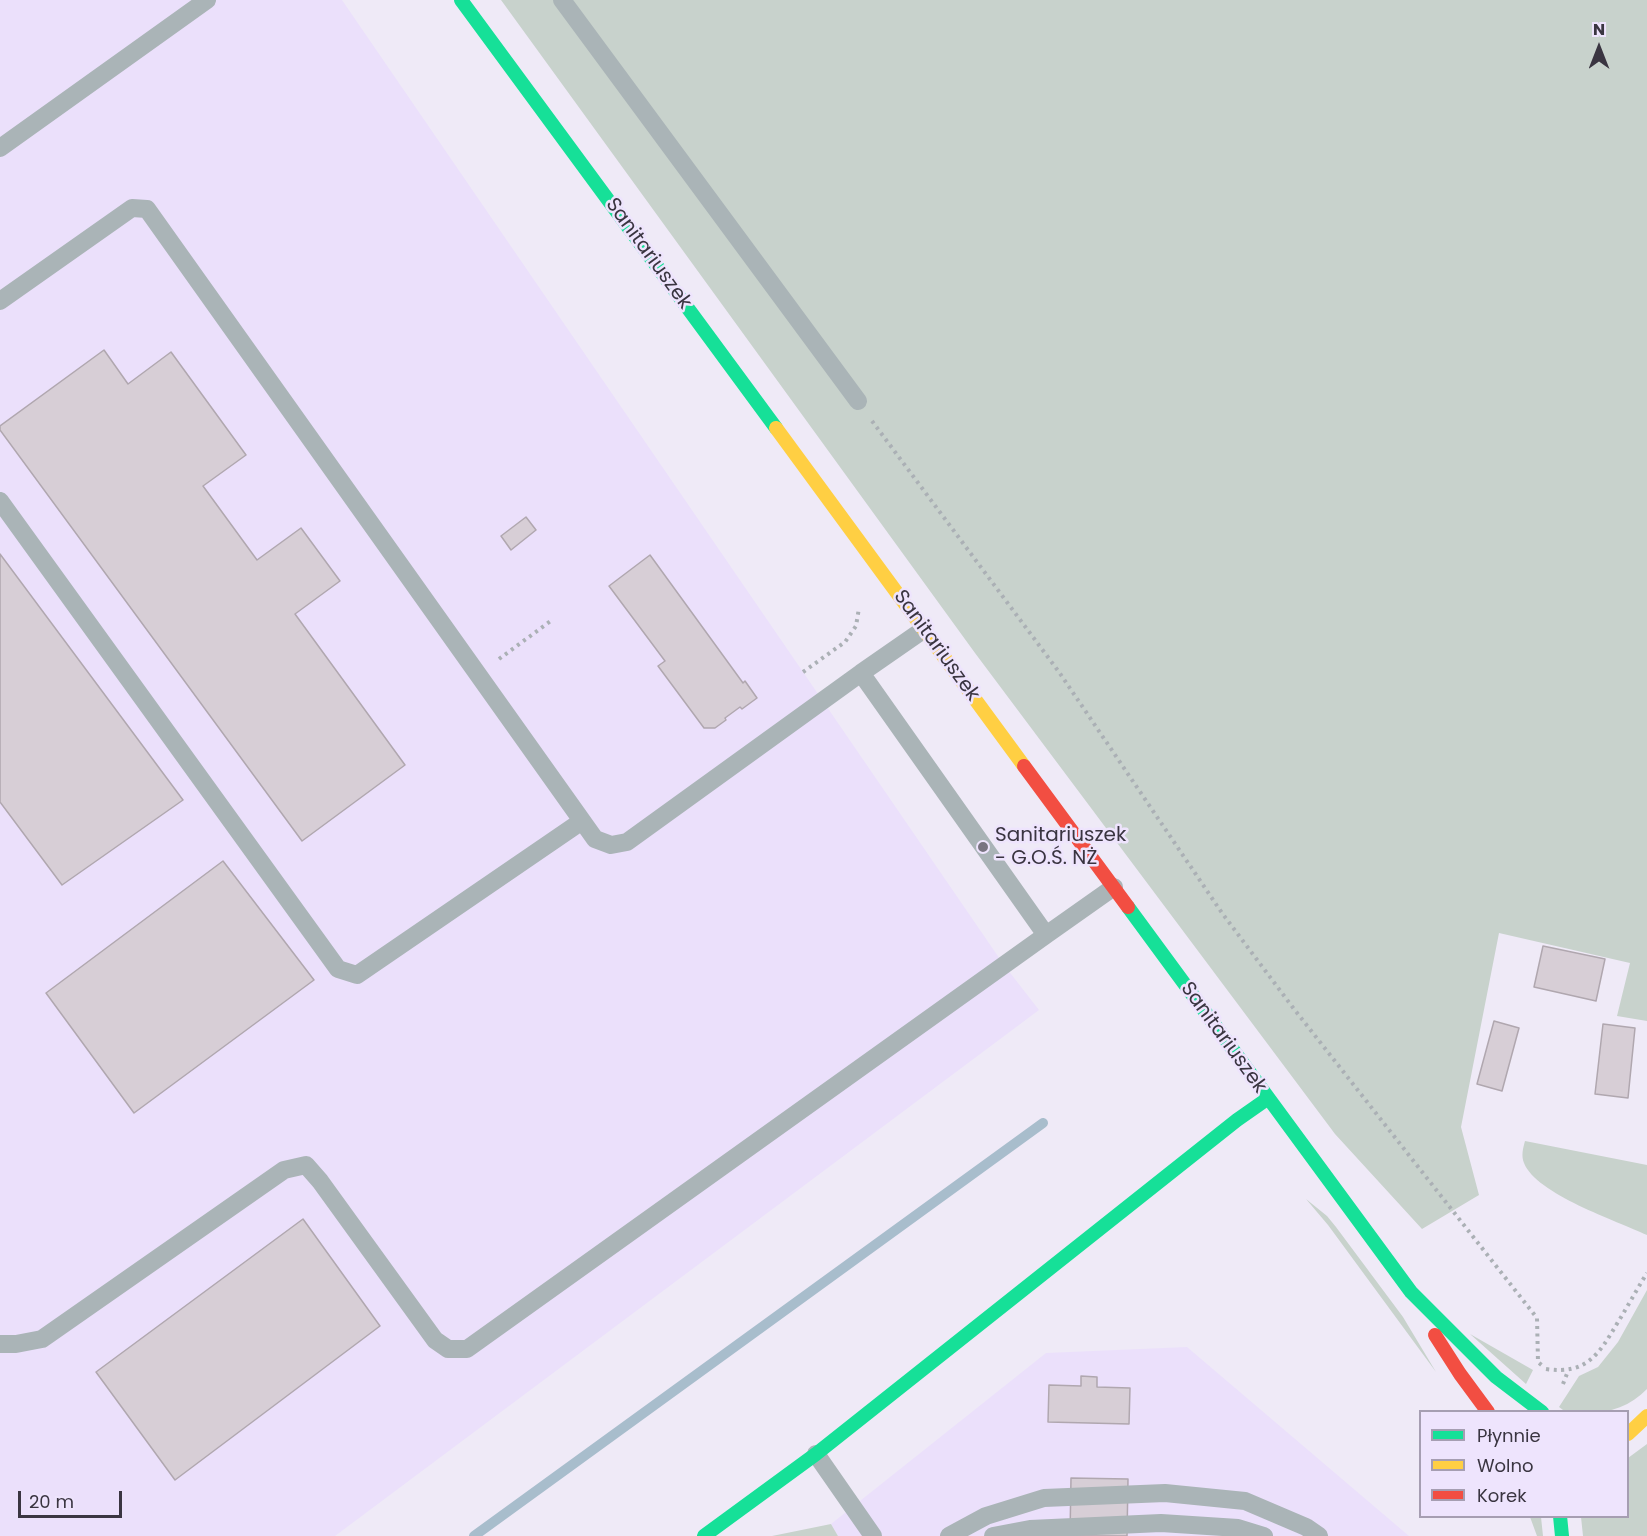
<!DOCTYPE html>
<meta charset="utf-8">
<style>
body{margin:0}
#map{position:relative;width:1647px;height:1536px;overflow:hidden;background:#efeaf7;font-family:Poppins,sans-serif}
canvas{display:block}
.legend{position:absolute;left:1419px;top:1410px;width:210px;height:108px;box-sizing:border-box;background:#eee4fd;border:2px solid #a69eb2;margin:0;padding:8px 10px;list-style:none;font-size:18px;color:#3a3541}
.legend li{display:flex;align-items:center;gap:12px;height:30px}
.legend b{width:30px;border:2px solid #a69eb2}
.north{position:absolute;left:1569px;top:18px;width:60px;height:60px;-webkit-text-stroke:4px #eee4fd;paint-order:stroke;rotate:0deg;font-size:16px;font-weight:700;line-height:24px;text-align:center;color:#3a3541}
.north::after{content:'';display:block;margin:auto;width:21px;height:27px;background:#3a3541;clip-path:polygon(50% 0,100% 100%,50% 72%,0 100%)}
.scale{position:absolute;left:18px;top:1491px;width:104px;height:27px;box-sizing:border-box;border:3px solid #3a3541;border-top:0;padding-left:8px;font-size:18px;line-height:21px;white-space:nowrap;color:#3a3541;-webkit-text-stroke:4px #eee4fd;paint-order:stroke}
</style>
<div id="map">
<canvas width="1647" height="1536"></canvas>
<ul class="legend">
<li><b style="height:8px;background:#16e098"></b>Płynnie</li>
<li><b style="height:8px;background:#ffcf43"></b>Wolno</li>
<li><b style="height:8px;background:#f24e42"></b>Korek</li>
</ul>
<div class="north">N</div>
<div class="scale">20 m</div>
</div>
<script>
const c = document.querySelector('canvas').getContext('2d');
c.lineJoin = 'round';
function fillPath(path, color) {
  c.fillStyle = color;
  c.fill(path, 'evenodd');
}
function stroke(path, color, width, dash) {
  c.strokeStyle = color;
  c.lineWidth = width;
  c.lineCap = dash ? 'butt' : 'round';
  c.setLineDash(dash || []);
  c.stroke(path);
}
function label(font, color, halo, rows, align = 'center') {
  c.font = font + ' Poppins,sans-serif';
  c.lineWidth = 5;
  c.setLineDash([]);
  c.textBaseline = 'middle';
  c.strokeStyle = halo;
  c.fillStyle = color;
  for (const [text, x, y, turn = 0] of rows) {
    c.save();
    c.translate(x, y);
    c.rotate((+turn || 0) * Math.PI / 180);
    c.textAlign = isNaN(turn) ? turn : align;
    if (halo) c.strokeText(text, 0, 0);
    c.fillText(text, 0, 0);
    c.restore();
  }
}
fillPath(new Path2D(`
 M 0,0 L 342,0 L 1004,965 L 1039,1010 L 335,1536 L 0,1536 Z
 M 1187,1347 L 1409,1536 L 838,1536 L 831,1524 L 1046,1353 Z`), '#ebe0fb');
fillPath(new Path2D(`
 M 501,0 L 1647,0 L 1647,1021 L 1617,1016 L 1630,963 L 1499,933 L 1461,1127 L 1479,1195 L 1422,1229 L 1335,1134 L 975,653 Z
 M 1525,1141 L 1647,1165 L 1647,1235 C 1617,1221 1536,1194 1524,1163 C 1521,1156 1523,1148 1525,1141 Z
 M 1306,1199 L 1327,1216 L 1336,1227 L 1403,1317 L 1436,1372 L 1328,1225 Z
 M 1647,1290 L 1647,1389 C 1625,1412 1594,1417 1563,1410 L 1559,1407 L 1579,1376 L 1598,1367 L 1618,1342 Z
 M 1470,1334 L 1533,1370 L 1526,1384 Z
 M 1647,1444 L 1647,1536 L 1583,1536 L 1581,1517 L 1628,1516 L 1628,1458 Z
 M 1530,1517 L 1541,1517 L 1543,1536 L 1537,1536 Z
 M 831,1524 L 838,1536 L 772,1536 Z`), '#c8d2cc');
stroke(new Path2D(`
 M 474,1536 L 1043,1123`), '#a8bdcc', 10);
const building = new Path2D(`
 M 104,350 L 128,384 L 171,352 L 246,455 L 203,486 L 257,560 L 301,528 L 340,581 L 295,614 L 405,765 L 302,841 L 0,430 L 0,426 Z
 M 526,517 L 536,530 L 511,550 L 501,536 Z
 M 0,554 L 183,800 L 62,885 L 0,802 Z
 M 650,555 L 743,683 L 745,681 L 757,698 L 742,709 L 740,707 L 725,718 L 726,720 L 715,728 L 704,728 L 658,666 L 665,661 L 609,586 Z
 M 223,861 L 314,980 L 134,1113 L 46,993 Z
 M 1543,946 L 1605,959 L 1596,1001 L 1534,987 Z
 M 1494,1021 L 1519,1028 L 1502,1091 L 1477,1084 Z
 M 1603,1024 L 1635,1028 L 1628,1098 L 1595,1094 Z
 M 303,1219 L 380,1326 L 175,1480 L 96,1372 Z
 M 1081,1376 L 1097,1377 L 1097,1387 L 1130,1388 L 1129,1424 L 1048,1422 L 1049,1385 L 1081,1386 Z
 M 1071,1478 L 1128,1479 L 1127,1536 L 1070,1536 Z`);
fillPath(building, '#d7ced6');
stroke(building, '#b0a7af', 1.5);
stroke(new Path2D(`
 M 872,421 L 1059,672 L 1222,913 L 1294,1009 L 1537,1318 L 1538,1362 L 1544,1367
 M 499,659 L 552,620
 M 803,672 L 845,642 L 856,626 L 859,608
 M 1546,1369 C 1587,1375 1599,1354 1618,1322 C 1628,1306 1637,1289 1647,1273
 M 1563,1384 L 1568,1371`), '#abb0b5', 4, [3, 4.5]);
stroke(new Path2D(`
 M 562,0 L 858,401
 M 0,148 L 207,0
 M 0,301 L 132,208 L 147,209 L 595,839 L 611,845 L 627,842 L 861,673
 M 0,501 L 338,969 L 357,975 L 582,821
 M 923,630 L 861,673 L 1046,935 L 1114,887
 M 0,1344 L 16,1344 L 42,1339 L 284,1170 L 306,1165 L 320,1181 L 435,1340 L 448,1349 L 467,1349 L 1046,935
 M 816,1454 L 873,1536
 M 949,1536 L 986,1516 L 1044,1498 L 1165,1493 L 1245,1501 L 1306,1527 L 1319,1536
 M 993,1536 L 1030,1529 L 1161,1523 L 1238,1528 L 1264,1536`), '#aab4b7', 18);
stroke(new Path2D(`
 M 461,0 L 776,428
 M 1128,907 L 1411,1292 L 1496,1377 L 1542,1412
 M 1560,1516 L 1562,1536
 M 704,1536 L 816,1454 L 1237,1120 L 1267,1099`), '#16e098', 14);
stroke(new Path2D(`
 M 776,428 L 1024,766
 M 1628,1434 L 1647,1416`), '#ffcf43', 14);
stroke(new Path2D(`
 M 1024,766 L 1128,907
 M 1435,1335 L 1460,1374 L 1488,1412`), '#f24e42', 14);
for (const [x, y, r, color] of [
 [983,847,6,"#797481"]
]) {
  const dot = new Path2D();
  dot.arc(x, y, r, 0, 2 * Math.PI);
  c.fillStyle = color;
  c.fill(dot);
  stroke(dot, '#eee4fd', 2);
}
label('20px', '#3a3541', '#eee4fd', [
 ["Sanitariuszek",648,254,54],
 ["Sanitariuszek",936,646,54],
 ["Sanitariuszek",1223,1038,54]
]);
label('20px', '#3a3541', '#eee4fd', [
 ["Sanitariuszek",995,836],
 ["- G.O.Ś. NŻ",995,859]
], 'left');
</script>
